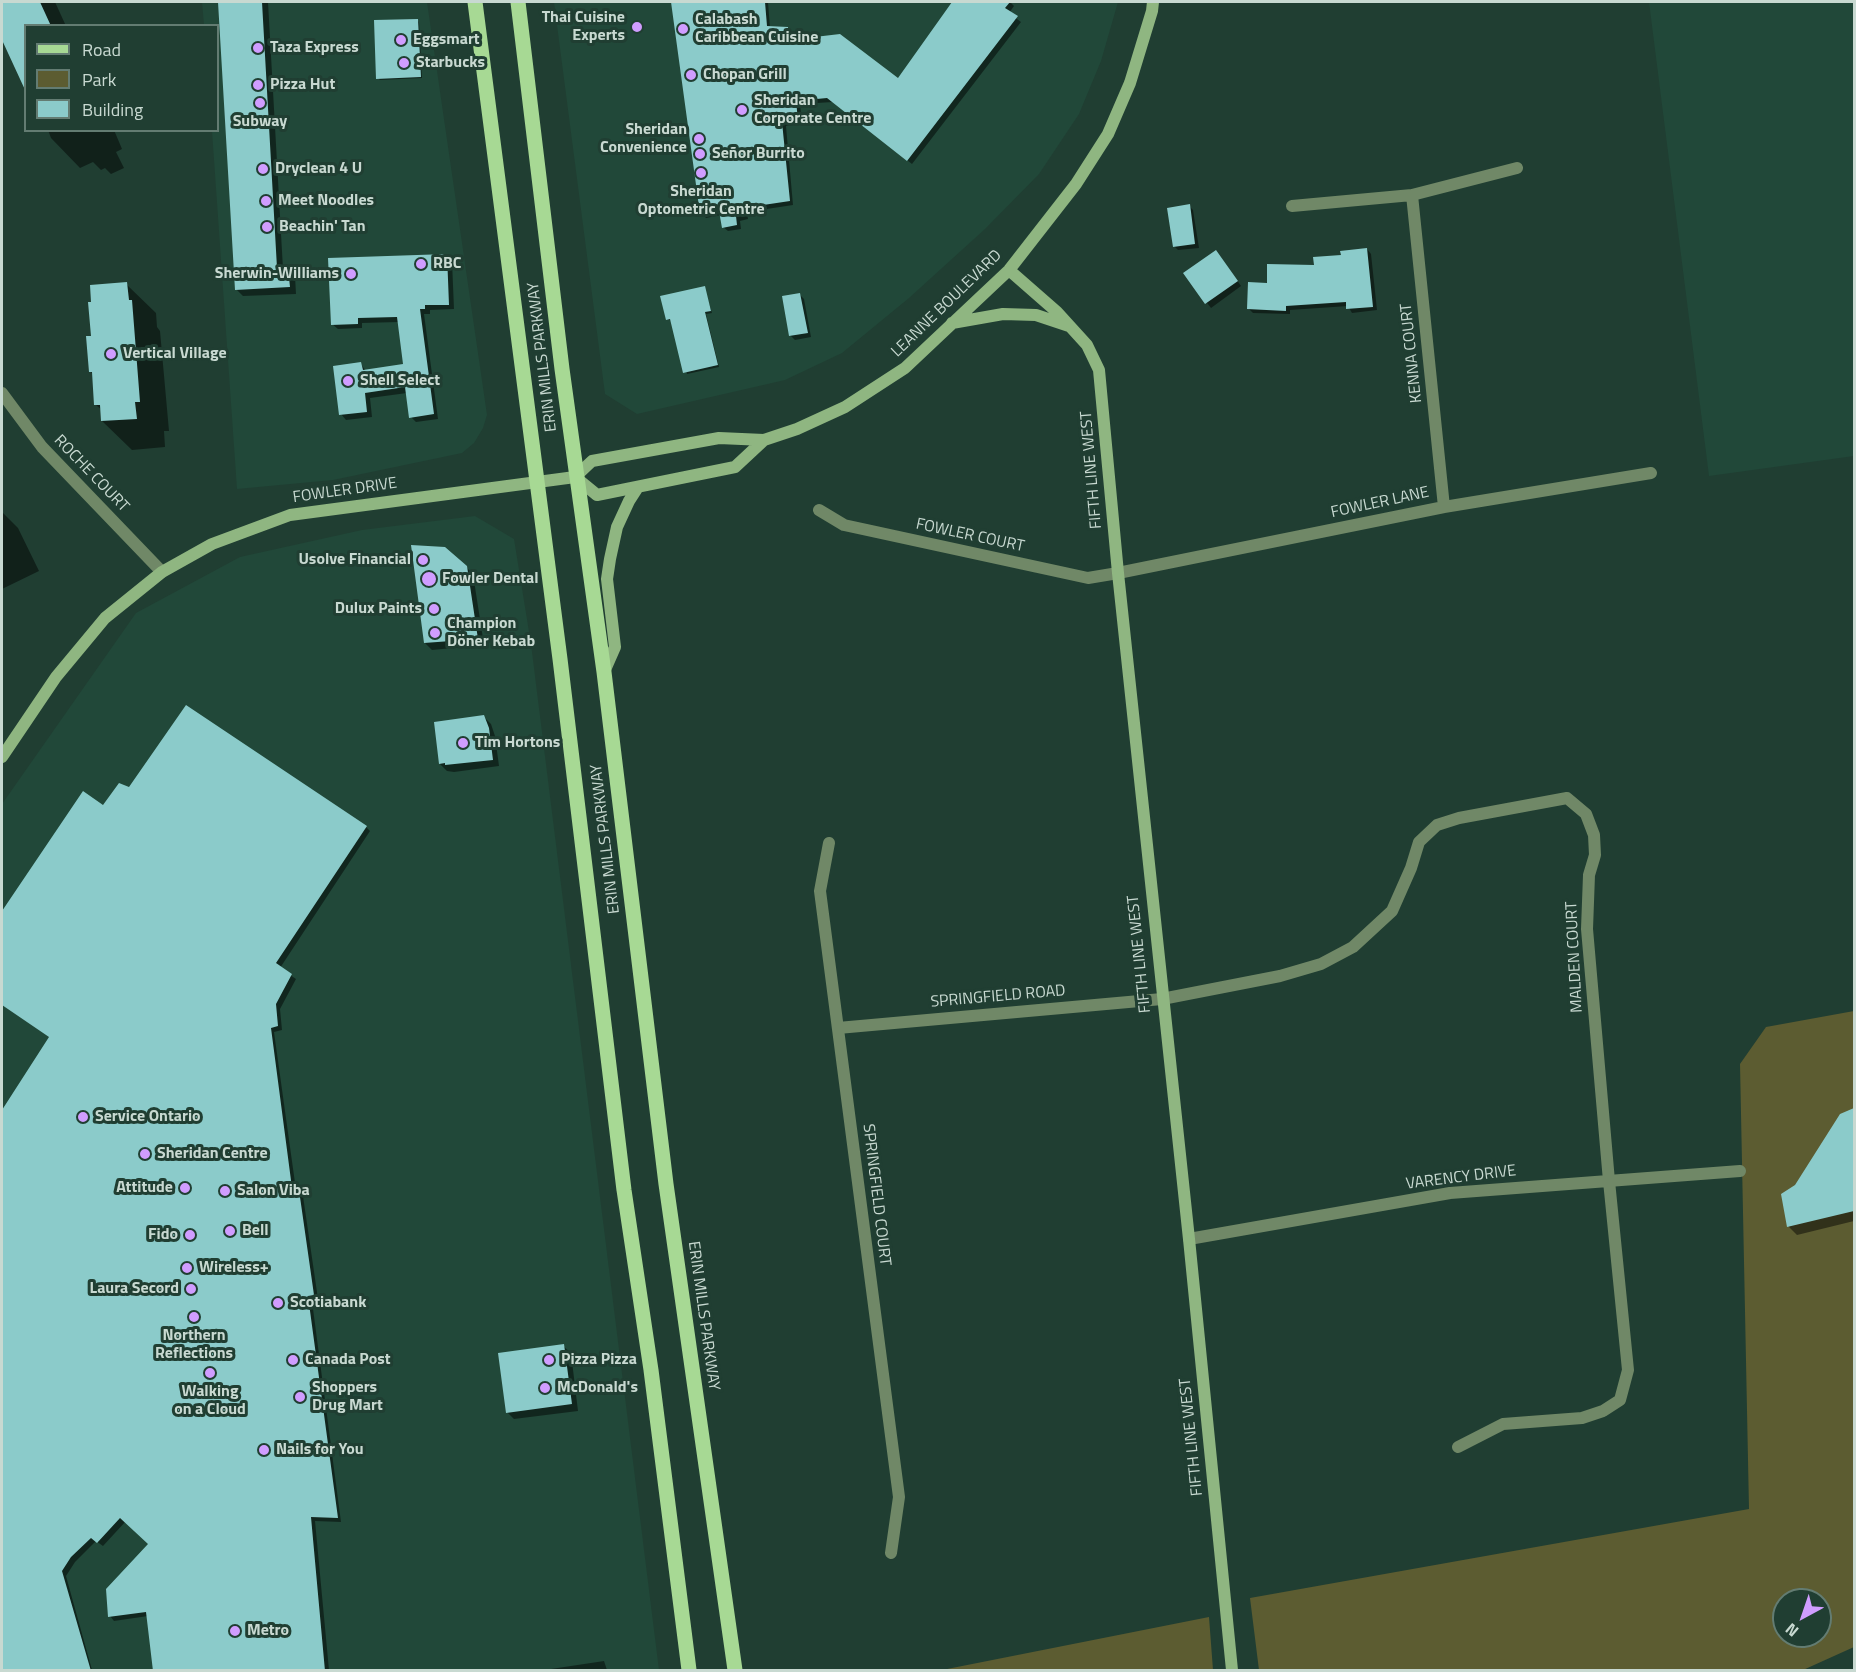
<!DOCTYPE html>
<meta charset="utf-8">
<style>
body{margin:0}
#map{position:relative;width:1856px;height:1672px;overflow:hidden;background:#203e32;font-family:"Titillium Web",sans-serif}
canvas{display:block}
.frame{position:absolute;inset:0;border:3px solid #c8d9d1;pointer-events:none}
.legend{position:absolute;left:24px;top:24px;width:195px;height:108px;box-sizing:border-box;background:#203e32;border:2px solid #637c72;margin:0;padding:8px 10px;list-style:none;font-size:18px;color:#c8d9d1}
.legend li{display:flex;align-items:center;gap:12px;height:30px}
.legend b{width:30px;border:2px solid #637c72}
.north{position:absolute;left:1772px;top:1588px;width:60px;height:60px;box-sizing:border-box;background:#203e32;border:2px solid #637c72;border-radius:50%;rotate:220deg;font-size:16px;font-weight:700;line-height:24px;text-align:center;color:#c8d9d1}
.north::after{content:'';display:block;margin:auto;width:21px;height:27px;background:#d09dff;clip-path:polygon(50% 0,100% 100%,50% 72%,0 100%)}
</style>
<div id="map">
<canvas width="1856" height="1672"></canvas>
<div class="frame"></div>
<ul class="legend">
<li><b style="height:8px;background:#a7d994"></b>Road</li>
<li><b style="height:16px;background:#5c5c31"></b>Park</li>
<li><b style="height:16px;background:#8bcbca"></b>Building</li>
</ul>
<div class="north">N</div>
</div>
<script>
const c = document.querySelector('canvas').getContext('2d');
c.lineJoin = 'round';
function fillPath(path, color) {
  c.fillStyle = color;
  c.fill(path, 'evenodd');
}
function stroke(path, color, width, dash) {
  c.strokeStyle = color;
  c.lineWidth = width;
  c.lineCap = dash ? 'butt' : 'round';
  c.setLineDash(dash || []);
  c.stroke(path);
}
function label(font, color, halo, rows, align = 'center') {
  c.font = font + ' "Titillium Web",sans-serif';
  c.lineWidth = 6;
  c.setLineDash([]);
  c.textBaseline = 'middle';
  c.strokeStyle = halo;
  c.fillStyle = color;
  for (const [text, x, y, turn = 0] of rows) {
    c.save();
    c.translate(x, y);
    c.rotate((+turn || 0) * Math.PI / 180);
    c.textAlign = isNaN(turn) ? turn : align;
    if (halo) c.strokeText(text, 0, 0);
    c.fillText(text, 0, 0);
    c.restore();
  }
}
fillPath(new Path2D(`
 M 202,2 L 427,2 L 487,415 L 483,428 L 474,443 L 462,453 L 333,480 L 237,489 L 212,131 L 218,130 L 218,26 L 204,25 Z
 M 554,2 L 1118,2 L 1101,61 L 1079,114 L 1039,174 L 985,229 L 909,298 L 842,353 L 785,380 L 637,414 L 605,394 Z
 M 1649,2 L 1854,2 L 1854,456 L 1709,476 Z
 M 475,516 L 514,539 L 531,644 L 659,1670 L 2,1670 L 2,804 L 136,613 L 240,557 L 362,530 Z`), '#214839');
fillPath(new Path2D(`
 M 1854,1011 L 1854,1647 L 1803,1670 L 1259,1670 L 1250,1598 L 1749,1509 L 1740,1064 L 1766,1027 ZM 1784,1600 L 1820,1600 L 1820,1636 L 1784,1636 Z
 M 1209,1617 L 1213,1670 L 942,1670 Z`), '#5c5c31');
fillPath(new Path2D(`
 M 2,2 L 55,2 L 66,26 L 26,26 L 26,89 L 2,36 Z
 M 220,2 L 268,2 L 283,269 L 288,269 L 295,276 L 296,294 L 243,296 L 236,289 Z
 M 672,2 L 768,2 L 770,28 L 787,28 L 791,33 L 792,41 L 898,80 L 953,2 L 1010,2 L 1014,6 L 1009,13 L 1021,22 L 912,164 L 833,102 L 800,104 L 802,124 L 786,126 L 793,205 L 747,212 L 748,219 L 740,221 L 741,229 L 728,231 L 723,227 L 721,215 L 706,218 L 702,213 Z
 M 417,20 L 419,22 L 422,78 L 380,80 L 378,78 Z
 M 48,130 L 114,130 L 122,149 L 116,152 L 124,168 L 111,174 L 105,168 L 101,170 L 93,162 L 80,168 L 51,138 Z
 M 1189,206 L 1193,210 L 1199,248 L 1178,250 L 1174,246 Z
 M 1367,249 L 1371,254 L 1377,310 L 1352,313 L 1348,306 L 1290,310 L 1290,314 L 1253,313 L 1249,309 L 1268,284 Z
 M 446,255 L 452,261 L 454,309 L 430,310 L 430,314 L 424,314 L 438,419 L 416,422 L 411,417 L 407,393 L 370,398 L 372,417 L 346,420 L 341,414 L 360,363 L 366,371 L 405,365 L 399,322 L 362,323 L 362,328 L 338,329 L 332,324 Z
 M 1220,256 L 1241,286 L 1211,308 L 1185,274 Z
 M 126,284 L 156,313 L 157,327 L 160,331 L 169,431 L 164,431 L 165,447 L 132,450 L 102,421 L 102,410 L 96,405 L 94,375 L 90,371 L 92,337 Z
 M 704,288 L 712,313 L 706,314 L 719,367 L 687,374 L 672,321 L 667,319 Z
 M 800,295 L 804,299 L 811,337 L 795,340 L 790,335 Z
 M 2,512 L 18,528 L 39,571 L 2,589 Z
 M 466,567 L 473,574 L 484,645 L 432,650 L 425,643 Z
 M 484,717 L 491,724 L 495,736 L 499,766 L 454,772 L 447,771 L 440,764 Z
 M 130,789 L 366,827 L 370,831 L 280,968 L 296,979 L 280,1009 L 282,1030 L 274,1032 L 296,1190 L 303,1196 L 318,1299 L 312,1301 L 341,1522 L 315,1521 L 329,1670 L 155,1670 L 148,1616 L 114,1621 L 110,1616 L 150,1544 L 126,1521 L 103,1546 L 96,1541 L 75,1562 L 66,1576 L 92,1670 L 2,1670 L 2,1113 L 50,1037 L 2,1004 L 2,913 L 84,793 L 103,807 Z
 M 1853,1110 L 1854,1221 L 1797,1235 L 1789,1227 L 1796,1187 Z
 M 563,1346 L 571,1353 L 578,1411 L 514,1419 L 507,1412 Z
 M 604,1661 L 607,1670 L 551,1670 L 551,1669 Z`), '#0007');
fillPath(new Path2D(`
 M 2,2 L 40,2 L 51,26 L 26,26 L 26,92 L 2,40 Z
 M 218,2 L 262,2 L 277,268 L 288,268 L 290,287 L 235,290 Z
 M 671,2 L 765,2 L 767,26 L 788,27 L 789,40 L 840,34 L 898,78 L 952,2 L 1010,2 L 1005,8 L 1018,16 L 907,161 L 827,98 L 796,101 L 798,120 L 782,122 L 790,201 L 743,208 L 744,215 L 736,216 L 737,225 L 722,228 L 719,211 L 700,214 Z
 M 418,19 L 421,77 L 376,79 L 374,20 Z
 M 1190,204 L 1195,244 L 1173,247 L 1167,208 Z
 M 1367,248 L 1373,307 L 1346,309 L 1346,302 L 1286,306 L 1286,311 L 1247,309 L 1248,282 L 1267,283 L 1267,264 L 1314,265 L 1313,257 L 1341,255 L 1340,251 Z
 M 1216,250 L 1238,281 L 1205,304 L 1183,273 Z
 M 447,254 L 449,305 L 425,305 L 425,309 L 420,309 L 434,414 L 409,418 L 405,387 L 365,393 L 367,412 L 339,415 L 333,366 L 361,362 L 363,370 L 403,364 L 397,317 L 358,318 L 358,324 L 331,325 L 328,258 Z
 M 127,282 L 129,300 L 132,300 L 140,402 L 135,402 L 137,419 L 101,421 L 100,405 L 94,405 L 92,372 L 89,372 L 86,336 L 91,336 L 88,302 L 91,302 L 90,285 Z
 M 705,286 L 711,311 L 705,312 L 718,365 L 683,373 L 670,319 L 666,320 L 660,296 Z
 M 800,293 L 808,333 L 789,336 L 782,296 Z
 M 411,545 L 445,547 L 467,566 L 478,639 L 424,643 Z
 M 186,705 L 367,826 L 276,963 L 292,974 L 276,1004 L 278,1026 L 271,1028 L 292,1188 L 299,1190 L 314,1295 L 308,1296 L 338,1518 L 311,1517 L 325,1671 L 153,1671 L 146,1612 L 108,1617 L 106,1589 L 148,1544 L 120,1518 L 97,1543 L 91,1538 L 71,1557 L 62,1571 L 91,1671 L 2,1671 L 2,1110 L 49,1037 L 2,1005 L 2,911 L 83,791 L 103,805 L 119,783 L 129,787 Z
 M 484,715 L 489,728 L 493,760 L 445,765 L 445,763 L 439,764 L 434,722 Z
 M 1854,1108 L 1854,1211 L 1787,1227 L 1781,1194 L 1795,1185 L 1840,1114 Z
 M 564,1344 L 572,1404 L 506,1413 L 498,1353 Z`), '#8bcbca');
stroke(new Path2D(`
 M 1412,195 L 1444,507
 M 1292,206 L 1412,195 L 1517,168
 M 2,393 L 42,447 L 162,572
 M 819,510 L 844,525 L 1088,578 L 1118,573 L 1444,507 L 1651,473
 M 829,843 L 820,891 L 899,1497 L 891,1553
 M 838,1028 L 1162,999 L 1280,976 L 1321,964 L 1353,947 L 1392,911 L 1411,868 L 1419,842 L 1437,825 L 1459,818 L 1567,798 L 1586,814 L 1594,835 L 1595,855 L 1589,875 L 1587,929 L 1609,1181 L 1628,1370 L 1620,1400 L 1603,1411 L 1582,1418 L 1503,1424 L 1458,1447
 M 1189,1239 L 1450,1193 L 1740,1171`), '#708867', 12);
stroke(new Path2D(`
 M 1009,270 L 1057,312 L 1087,345 L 1099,370 L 1118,573 L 1189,1239 L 1232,1670
 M 952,323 L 1003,314 L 1036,315 L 1069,326
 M 575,477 L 597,495 L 735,467 L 764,440 L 797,429 L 845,407 L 905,368 L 1009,270 L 1076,184 L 1108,134 L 1130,83 L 1152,11 L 1153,2
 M 575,477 L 592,461 L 719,438 L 764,440
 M 604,672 L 615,647 L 607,579 L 610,559 L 617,527 L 629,501 L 638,487
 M 2,757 L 56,677 L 105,618 L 162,572 L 212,544 L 290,515 L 575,477`), '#8fb681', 12);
stroke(new Path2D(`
 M 475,2 L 560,659 L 624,1190 L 651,1370 L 689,1670
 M 518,2 L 562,369 L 604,672 L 666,1184 L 735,1670`), '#a7d994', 15);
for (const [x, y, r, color] of [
 [637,27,6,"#d09dff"],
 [683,29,6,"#d09dff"],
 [401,40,6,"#d09dff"],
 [258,48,6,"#d09dff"],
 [404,63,6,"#d09dff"],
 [691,75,6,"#d09dff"],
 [258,85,6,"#d09dff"],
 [260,103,6,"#d09dff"],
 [742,110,6,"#d09dff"],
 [699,139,6,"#d09dff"],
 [700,154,6,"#d09dff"],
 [263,169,6,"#d09dff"],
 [701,173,6,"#d09dff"],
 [266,201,6,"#d09dff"],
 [267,227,6,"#d09dff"],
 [421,264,6,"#d09dff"],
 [351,274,6,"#d09dff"],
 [111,354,6,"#d09dff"],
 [348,381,6,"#d09dff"],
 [423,560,6,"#d09dff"],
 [429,579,8,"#d09dff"],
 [434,609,6,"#d09dff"],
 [435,633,6,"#d09dff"],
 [463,743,6,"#d09dff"],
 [83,1117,6,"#d09dff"],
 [145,1154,6,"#d09dff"],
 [185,1188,6,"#d09dff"],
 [225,1191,6,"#d09dff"],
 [230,1231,6,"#d09dff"],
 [190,1235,6,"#d09dff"],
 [187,1268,6,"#d09dff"],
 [191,1289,6,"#d09dff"],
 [278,1303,6,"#d09dff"],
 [194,1317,6,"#d09dff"],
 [293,1360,6,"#d09dff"],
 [549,1360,6,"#d09dff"],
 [210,1373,6,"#d09dff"],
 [545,1388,6,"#d09dff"],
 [300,1397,6,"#d09dff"],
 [264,1450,6,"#d09dff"],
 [235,1631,6,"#d09dff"]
]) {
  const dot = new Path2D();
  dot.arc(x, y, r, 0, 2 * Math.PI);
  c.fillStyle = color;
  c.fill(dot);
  stroke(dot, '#203e32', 2);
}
label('bold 16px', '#c8d9d1', '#203e32', [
 ["Thai Cuisine",625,18,"right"],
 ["Experts",625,36,"right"],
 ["Calabash",695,20],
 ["Caribbean Cuisine",695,38],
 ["Eggsmart",413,40],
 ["Taza Express",270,48],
 ["Starbucks",416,63],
 ["Chopan Grill",703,75],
 ["Pizza Hut",270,85],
 ["Sheridan",754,101],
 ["Corporate Centre",754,119],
 ["Subway",260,122,"center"],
 ["Sheridan",687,130,"right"],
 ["Convenience",687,148,"right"],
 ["Señor Burrito",712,154],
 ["Dryclean 4 U",275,169],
 ["Sheridan",701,192,"center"],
 ["Optometric Centre",701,210,"center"],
 ["Meet Noodles",278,201],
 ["Beachin' Tan",279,227],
 ["RBC",433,264],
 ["Sherwin-Williams",339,274,"right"],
 ["Vertical Village",123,354],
 ["Shell Select",360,381],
 ["Usolve Financial",411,560,"right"],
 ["Fowler Dental",442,579],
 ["Dulux Paints",422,609,"right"],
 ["Champion",447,624],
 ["Döner Kebab",447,642],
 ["Tim Hortons",475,743],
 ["Service Ontario",95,1117],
 ["Sheridan Centre",157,1154],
 ["Attitude",173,1188,"right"],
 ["Salon Viba",237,1191],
 ["Bell",242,1231],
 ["Fido",178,1235,"right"],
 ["Wireless+",199,1268],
 ["Laura Secord",179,1289,"right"],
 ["Scotiabank",290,1303],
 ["Northern",194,1336,"center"],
 ["Reflections",194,1354,"center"],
 ["Canada Post",305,1360],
 ["Pizza Pizza",561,1360],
 ["Shoppers",312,1388],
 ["Drug Mart",312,1406],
 ["McDonald's",557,1388],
 ["Walking",210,1392,"center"],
 ["on a Cloud",210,1410,"center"],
 ["Nails for You",276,1450],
 ["Metro",247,1631]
], 'left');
label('16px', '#c8d9d1', '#203e32', [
 ["LEANNE BOULEVARD",947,304,-44],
 ["KENNA COURT",1412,353,-96],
 ["ERIN MILLS PARKWAY",543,357,-97],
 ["FIFTH LINE WEST",1092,470,-95],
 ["ROCHE COURT",91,474,46],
 ["FOWLER DRIVE",345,491,-8],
 ["FOWLER LANE",1380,503,-12],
 ["FOWLER COURT",970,536,12],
 ["ERIN MILLS PARKWAY",606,839,-97],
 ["FIFTH LINE WEST",1140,954,-96],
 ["MALDEN COURT",1575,957,-93],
 ["SPRINGFIELD ROAD",998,997,-5],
 ["VARENCY DRIVE",1461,1178,-7],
 ["SPRINGFIELD COURT",876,1195,83],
 ["ERIN MILLS PARKWAY",703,1316,82],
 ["FIFTH LINE WEST",1192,1437,-96]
]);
</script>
